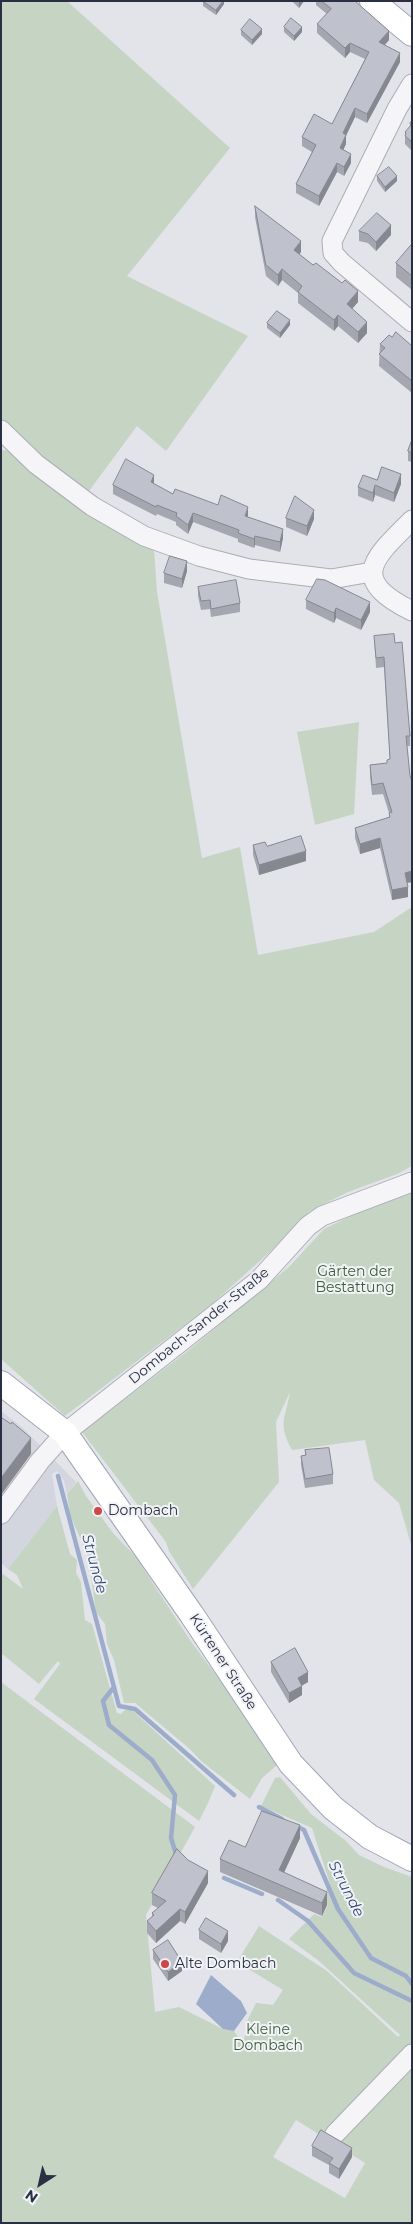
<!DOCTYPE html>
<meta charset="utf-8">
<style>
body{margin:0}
#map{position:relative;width:413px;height:2224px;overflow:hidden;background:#e2e4ea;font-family:Montserrat,sans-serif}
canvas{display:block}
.frame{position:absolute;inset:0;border:2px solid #2a2f42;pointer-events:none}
.north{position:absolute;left:15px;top:2159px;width:50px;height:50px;-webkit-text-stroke:4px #f1f3f7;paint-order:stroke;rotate:215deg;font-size:14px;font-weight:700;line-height:20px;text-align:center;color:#2a2f42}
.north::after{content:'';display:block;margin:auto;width:18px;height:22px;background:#2a2f42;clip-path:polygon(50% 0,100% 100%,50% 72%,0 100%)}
</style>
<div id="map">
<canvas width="413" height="2224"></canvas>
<div class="frame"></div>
<div class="north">N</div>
</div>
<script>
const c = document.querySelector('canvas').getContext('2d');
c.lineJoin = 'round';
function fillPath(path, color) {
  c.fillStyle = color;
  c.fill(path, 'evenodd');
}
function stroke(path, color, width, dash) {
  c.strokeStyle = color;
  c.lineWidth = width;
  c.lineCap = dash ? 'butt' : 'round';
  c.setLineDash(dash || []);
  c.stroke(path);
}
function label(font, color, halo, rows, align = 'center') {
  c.font = font + ' Montserrat,sans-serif';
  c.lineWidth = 4;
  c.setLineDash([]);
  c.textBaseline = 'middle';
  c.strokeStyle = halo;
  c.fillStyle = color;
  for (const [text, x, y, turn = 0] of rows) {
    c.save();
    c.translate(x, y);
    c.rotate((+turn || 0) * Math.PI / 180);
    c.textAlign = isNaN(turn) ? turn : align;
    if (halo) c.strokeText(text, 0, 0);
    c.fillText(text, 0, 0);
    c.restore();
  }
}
fillPath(new Path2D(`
 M 1,1411 L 22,1427 L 76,1482 L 67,1494 L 64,1481 L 57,1471 L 52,1474 L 57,1506 L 8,1569 L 1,1563 Z`), '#d4d6df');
fillPath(new Path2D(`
 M 1,1 L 67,1 L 230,148 L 127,276 L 248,336 L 166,451 L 137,426 L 89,491 L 46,465 L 1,425 Z
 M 1,450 L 15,451 L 107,525 L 154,550 L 157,592 L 202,858 L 240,847 L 258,955 L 374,932 L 412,907 L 412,1166 L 397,1174 L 348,1192 L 310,1211 L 273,1249 L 212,1304 L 65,1416 L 1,1359 Z
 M 359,722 L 354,814 L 315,825 L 297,732 Z
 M 412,1193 L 412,1548 L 399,1503 L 374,1480 L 365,1440 L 292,1450 C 277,1422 286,1418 290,1392 L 276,1422 L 279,1482 L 193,1589 L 169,1551 L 166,1542 L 82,1432 L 189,1350 L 290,1266 L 324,1229 L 357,1213 Z
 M 78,1481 L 86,1496 L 113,1533 L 135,1556 L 192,1643 L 228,1691 L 252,1717 L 283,1760 L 262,1778 L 250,1799 L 201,1761 L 191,1750 L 135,1703 L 124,1703 L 114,1660 L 107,1644 L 105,1624 L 96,1612 L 88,1556 L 70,1515 L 67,1494 Z
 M 57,1506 L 70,1554 L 77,1560 L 76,1573 L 81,1582 L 85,1620 L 92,1624 L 117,1713 L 121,1714 L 125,1710 L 132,1710 L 215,1786 L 208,1803 L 199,1821 L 34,1699 L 60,1664 L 58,1661 L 39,1684 L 1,1653 L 1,1576 L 3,1574 L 23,1589 L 17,1575 L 8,1569 Z
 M 1,1682 L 195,1827 L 146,1915 L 155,2012 L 179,2007 L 223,2029 L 234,2031 L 245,2048 L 243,2041 L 248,2028 L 246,2023 L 256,2003 L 273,2005 L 283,1990 L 237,1962 L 259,1926 L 327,1971 L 398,2037 L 400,2035 L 319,1961 L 289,1939 L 314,1914 L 322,1917 L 328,1905 L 320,1901 L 330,1884 L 312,1828 L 261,1806 L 275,1778 L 280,1777 L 311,1814 L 346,1841 L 359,1855 L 384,1867 L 412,1877 L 412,2223 L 1,2223 ZM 296,2120 L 365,2163 L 345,2198 L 273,2157 Z`), '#c5d4c3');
fillPath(new Path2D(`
 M 211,1975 L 241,2001 L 247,2013 L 234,2031 L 223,2029 L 196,2004 Z`), '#9dacca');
stroke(new Path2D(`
 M 58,1476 L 119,1706 L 135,1709 L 234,1795
 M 114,1687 L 103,1701 L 109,1725 L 152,1760 L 175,1795 L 171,1838 L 177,1857
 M 259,1807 L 282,1819
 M 296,1826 L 304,1830 L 338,1909 L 371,1958 L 406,1976 L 412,1984
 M 224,1878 L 262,1894
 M 278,1900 L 308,1921 L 354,1973 L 412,2001`), '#9dacca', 4.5);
const minor = new Path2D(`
 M 412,84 L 397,109 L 332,241 L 333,253 L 342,263 L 412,322
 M 1,430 L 36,464 L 92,506 L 144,536 L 199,556 L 249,569 L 331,579 L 372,572
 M 412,520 C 374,558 347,579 412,611
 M 1,1514 L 40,1461 L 65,1433 L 259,1280 L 308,1226 L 322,1216 L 412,1182
 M 335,2134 L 412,2054`);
const major = new Path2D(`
 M 372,1 L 412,34
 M 1,1383 L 65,1433 L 192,1615 L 291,1764 L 333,1808 L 370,1837 L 412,1859`);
stroke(minor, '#abaeb8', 21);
stroke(major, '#a1a6b6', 26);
stroke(minor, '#f5f5f8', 19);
stroke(major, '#fff', 24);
fillPath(new Path2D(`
 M 203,1 L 224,1 L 224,4 L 216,15 L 203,6 Z
 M 292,1 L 304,1 L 299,8 Z
 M 316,1 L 355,1 L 389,40 L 385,45 L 400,62 L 367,123 L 355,117 L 346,135 L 346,144 L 343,150 L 351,163 L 344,176 L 337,172 L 319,206 L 296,193 L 296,184 L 312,152 L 302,146 L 302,137 L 332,124 L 365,59 L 350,52 L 345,58 L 317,33 L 317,24 L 327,14 L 316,5 Z
 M 284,27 L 302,32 L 294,41 L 284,32 Z
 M 241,30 L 262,34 L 252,45 L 241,35 Z
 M 412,121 L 412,151 L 405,144 L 405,132 L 410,127 L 410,123 Z
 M 377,176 L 397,181 L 385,192 L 377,181 Z
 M 255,206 L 301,252 L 299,254 L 358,302 L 352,308 L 367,333 L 358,343 L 338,326 L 334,331 L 298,303 L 298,293 L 282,280 L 278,286 L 266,276 L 255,217 Z
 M 359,231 L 391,235 L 376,251 L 368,243 L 359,241 Z
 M 412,244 L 412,290 L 396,277 L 396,263 Z
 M 267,323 L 290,325 L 280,338 L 267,328 Z
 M 392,337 L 412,346 L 412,393 L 379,366 L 380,344 Z
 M 412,440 L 412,462 L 408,461 L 408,451 Z
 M 377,480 L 401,484 L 394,502 L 375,495 L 373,502 L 358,496 L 358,487 Z
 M 154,484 L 173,494 L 248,517 L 283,538 L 280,552 L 255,545 L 254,548 L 238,542 L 238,539 L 193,522 L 188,534 L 176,525 L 176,522 L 157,514 L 156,516 L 113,494 L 113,485 Z
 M 286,518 L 314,519 L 307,536 L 286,527 Z
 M 187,571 L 182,588 L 164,583 L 164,573 Z
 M 412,573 L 412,584 L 411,584 L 411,574 Z
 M 198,587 L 240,603 L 240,612 L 211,617 L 210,609 L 201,610 L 198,596 Z
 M 306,600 L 370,612 L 361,630 L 336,618 L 334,623 L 306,609 Z
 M 374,636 L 395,643 L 410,736 L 410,746 L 407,746 L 412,882 L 407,883 L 408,897 L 392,900 L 380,848 L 360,854 L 355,838 L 355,828 L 389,817 L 389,813 L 383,794 L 372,795 L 370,776 L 370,765 L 387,763 L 390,760 L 384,667 L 376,668 Z
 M 253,845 L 306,861 L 259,875 L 253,855 Z
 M 305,1450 L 333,1474 L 333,1484 L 305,1488 L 301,1465 L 301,1456 L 305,1455 Z
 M 271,1662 L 308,1682 L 302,1685 L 302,1695 L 289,1703 L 271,1672 Z
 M 300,1838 L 284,1873 L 327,1905 L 322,1916 L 220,1872 L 220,1859 L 245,1847 Z
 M 208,1883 L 185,1924 L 180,1921 L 156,1943 L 147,1933 L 147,1921 L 152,1917 L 152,1913 L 158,1908 L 152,1905 L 152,1893 Z
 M 199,1930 L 228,1941 L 221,1953 L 199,1939 Z
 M 153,1950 L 182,1971 L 168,1981 L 153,1959 Z
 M 312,2146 L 352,2157 L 339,2179 L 329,2173 L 329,2165 L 312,2156 Z`), '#a4a7b0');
fillPath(new Path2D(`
 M 223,1 L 224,1 L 224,4 L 216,15 L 216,10 Z
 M 299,1 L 304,1 L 299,8 Z
 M 302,27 L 302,32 L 294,41 L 294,36 Z
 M 262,29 L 262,34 L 252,45 L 252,40 Z
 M 389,31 L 389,40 L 379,51 L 379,42 Z
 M 350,43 L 350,52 L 345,58 L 345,48 Z
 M 400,53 L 400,62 L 367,123 L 367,114 Z
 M 355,108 L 355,117 L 343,142 L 343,133 Z
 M 346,135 L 346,144 L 340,157 L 340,148 Z
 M 351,154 L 351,163 L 344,176 L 344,167 Z
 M 337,163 L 337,172 L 319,206 L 319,196 Z
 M 397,176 L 397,181 L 385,192 L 385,187 Z
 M 391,225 L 391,235 L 376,251 L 376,242 Z
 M 301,241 L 301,252 L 294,261 L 294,250 Z
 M 282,269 L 282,280 L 278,286 L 278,275 Z
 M 358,291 L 358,302 L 347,315 L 347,304 Z
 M 338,315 L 338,326 L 334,331 L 334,320 Z
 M 290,320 L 290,325 L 280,338 L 280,333 Z
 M 367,322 L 367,333 L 358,343 L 358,332 Z
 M 401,474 L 401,484 L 394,502 L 394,493 Z
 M 154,475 L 154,484 L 151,482 Z
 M 375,485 L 375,495 L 373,502 L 373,493 Z
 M 248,507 L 248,517 L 245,526 L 245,516 Z
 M 314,510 L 314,519 L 307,536 L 307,526 Z
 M 193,513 L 193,522 L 188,534 L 188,525 Z
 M 283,529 L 283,538 L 280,552 L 280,542 Z
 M 255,536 L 255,545 L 254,548 L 254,539 Z
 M 187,561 L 187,571 L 182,588 L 182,579 Z
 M 370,602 L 370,612 L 361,630 L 361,620 Z
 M 336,608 L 336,618 L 334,623 L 334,613 Z
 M 380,838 L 380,848 L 360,854 L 360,844 Z
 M 306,851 L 306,861 L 259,875 L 259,865 Z
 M 412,871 L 412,882 L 405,883 L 405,873 Z
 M 408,887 L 408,897 L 392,900 L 392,890 Z
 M 31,1438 L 31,1454 L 1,1495 L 1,1478 Z
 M 308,1672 L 308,1682 L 298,1688 L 298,1678 Z
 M 302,1686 L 302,1695 L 289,1703 L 289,1693 Z
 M 300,1825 L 300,1838 L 279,1883 L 279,1870 Z
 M 208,1871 L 208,1883 L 185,1924 L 185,1912 Z
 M 327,1892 L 327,1905 L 322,1916 L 322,1903 Z
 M 180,1909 L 180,1921 L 156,1943 L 156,1931 Z
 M 228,1931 L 228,1941 L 221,1953 L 221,1944 Z
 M 182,1962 L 182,1971 L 168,1981 L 168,1972 Z
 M 352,2148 L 352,2157 L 339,2179 L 339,2169 Z`), '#868890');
const building = new Path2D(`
 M 203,1 L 223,1 L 216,10 Z
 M 322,1 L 355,1 L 389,31 L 379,42 L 400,53 L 367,114 L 355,108 L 343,133 L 346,135 L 340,148 L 351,154 L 344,167 L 337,163 L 319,196 L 296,184 L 316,145 L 302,137 L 314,114 L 332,124 L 369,52 L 350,43 L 345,48 L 317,24 L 331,9 Z
 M 291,18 L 302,27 L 294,36 L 284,27 Z
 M 250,19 L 262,29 L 252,40 L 241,30 Z
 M 412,121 L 412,142 L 405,136 L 406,133 L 405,132 L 411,125 L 410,123 Z
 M 389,167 L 397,176 L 385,187 L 377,176 Z
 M 255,206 L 301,241 L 294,250 L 313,265 L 316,263 L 342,283 L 345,280 L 358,291 L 347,304 L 367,322 L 358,332 L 338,315 L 334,320 L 298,292 L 302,286 L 282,269 L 278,275 L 266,265 Z
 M 377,213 L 391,225 L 376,242 L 368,234 L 359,231 Z
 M 412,244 L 412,276 L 396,263 Z
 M 277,311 L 290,320 L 280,333 L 267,323 Z
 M 396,332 L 412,346 L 412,381 L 379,354 L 385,348 L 380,344 L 389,335 L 392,337 Z
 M 412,440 L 412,453 L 408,451 Z
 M 126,459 L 154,475 L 151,482 L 173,494 L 175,489 L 218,505 L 221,495 L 248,507 L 245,516 L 283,529 L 280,542 L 255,536 L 254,539 L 238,533 L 239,530 L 193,513 L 188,525 L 176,516 L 177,513 L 157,505 L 156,507 L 113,485 Z
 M 382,467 L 401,474 L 394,493 L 375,485 L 373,493 L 358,487 L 363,475 L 377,480 Z
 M 295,496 L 314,510 L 307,526 L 286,518 Z
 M 170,556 L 187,561 L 182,579 L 164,573 Z
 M 317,579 L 325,580 L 370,602 L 361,620 L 336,608 L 334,613 L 306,600 Z
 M 236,580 L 240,603 L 211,609 L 210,600 L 201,601 L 198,587 Z
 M 394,634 L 395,643 L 402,642 L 410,736 L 406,736 L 410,776 L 412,781 L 412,871 L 405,873 L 408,887 L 392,890 L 380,838 L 360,844 L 355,828 L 390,817 L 389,813 L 392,812 L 383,783 L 372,785 L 370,765 L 387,763 L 387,760 L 390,759 L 384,657 L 376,658 L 374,636 Z
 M 301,836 L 306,851 L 259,865 L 253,845 L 265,842 L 267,846 Z
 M 2,1418 L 11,1424 L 12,1422 L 31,1438 L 1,1478 L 1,1419 Z
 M 329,1448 L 333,1474 L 305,1479 L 301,1456 L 306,1455 L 305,1450 Z
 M 295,1648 L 308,1672 L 298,1678 L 302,1686 L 289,1693 L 271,1662 Z
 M 262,1811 L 300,1825 L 279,1870 L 327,1892 L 322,1903 L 220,1859 L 229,1840 L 245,1847 Z
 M 177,1849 L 188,1860 L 208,1871 L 185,1912 L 180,1909 L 156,1931 L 147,1921 L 154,1915 L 152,1913 L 166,1901 L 152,1893 Z
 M 206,1918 L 228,1931 L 221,1944 L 199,1930 Z
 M 168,1940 L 182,1962 L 168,1972 L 153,1950 Z
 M 321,2130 L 352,2148 L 339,2169 L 329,2163 L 333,2158 L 312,2146 Z`);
fillPath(building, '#bfc2cd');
stroke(building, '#868890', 1);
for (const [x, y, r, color] of [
 [98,1511,5,"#ce4849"],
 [165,1964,5,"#ce4849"]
]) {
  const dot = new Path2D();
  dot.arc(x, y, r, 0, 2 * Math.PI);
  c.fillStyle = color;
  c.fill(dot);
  stroke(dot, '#f1f3f7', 2);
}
label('14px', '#395e37', '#f1f3f7', [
 ["Gärten der",355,1272],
 ["Bestattung",355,1288],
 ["Kleine",268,2030],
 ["Dombach",268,2046]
]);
label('14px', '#2a2f42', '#f1f3f7', [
 ["Dombach-Sander-Straße",199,1326,-39],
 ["Kürtener Straße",223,1662,57]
]);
label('14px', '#2a2f42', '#f1f3f7', [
 ["Dombach",108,1511],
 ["Alte Dombach",175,1964]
], 'left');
label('italic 15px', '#344876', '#f1f3f7', [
 ["Strunde",94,1564,75],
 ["Strunde",346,1889,63]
]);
</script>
